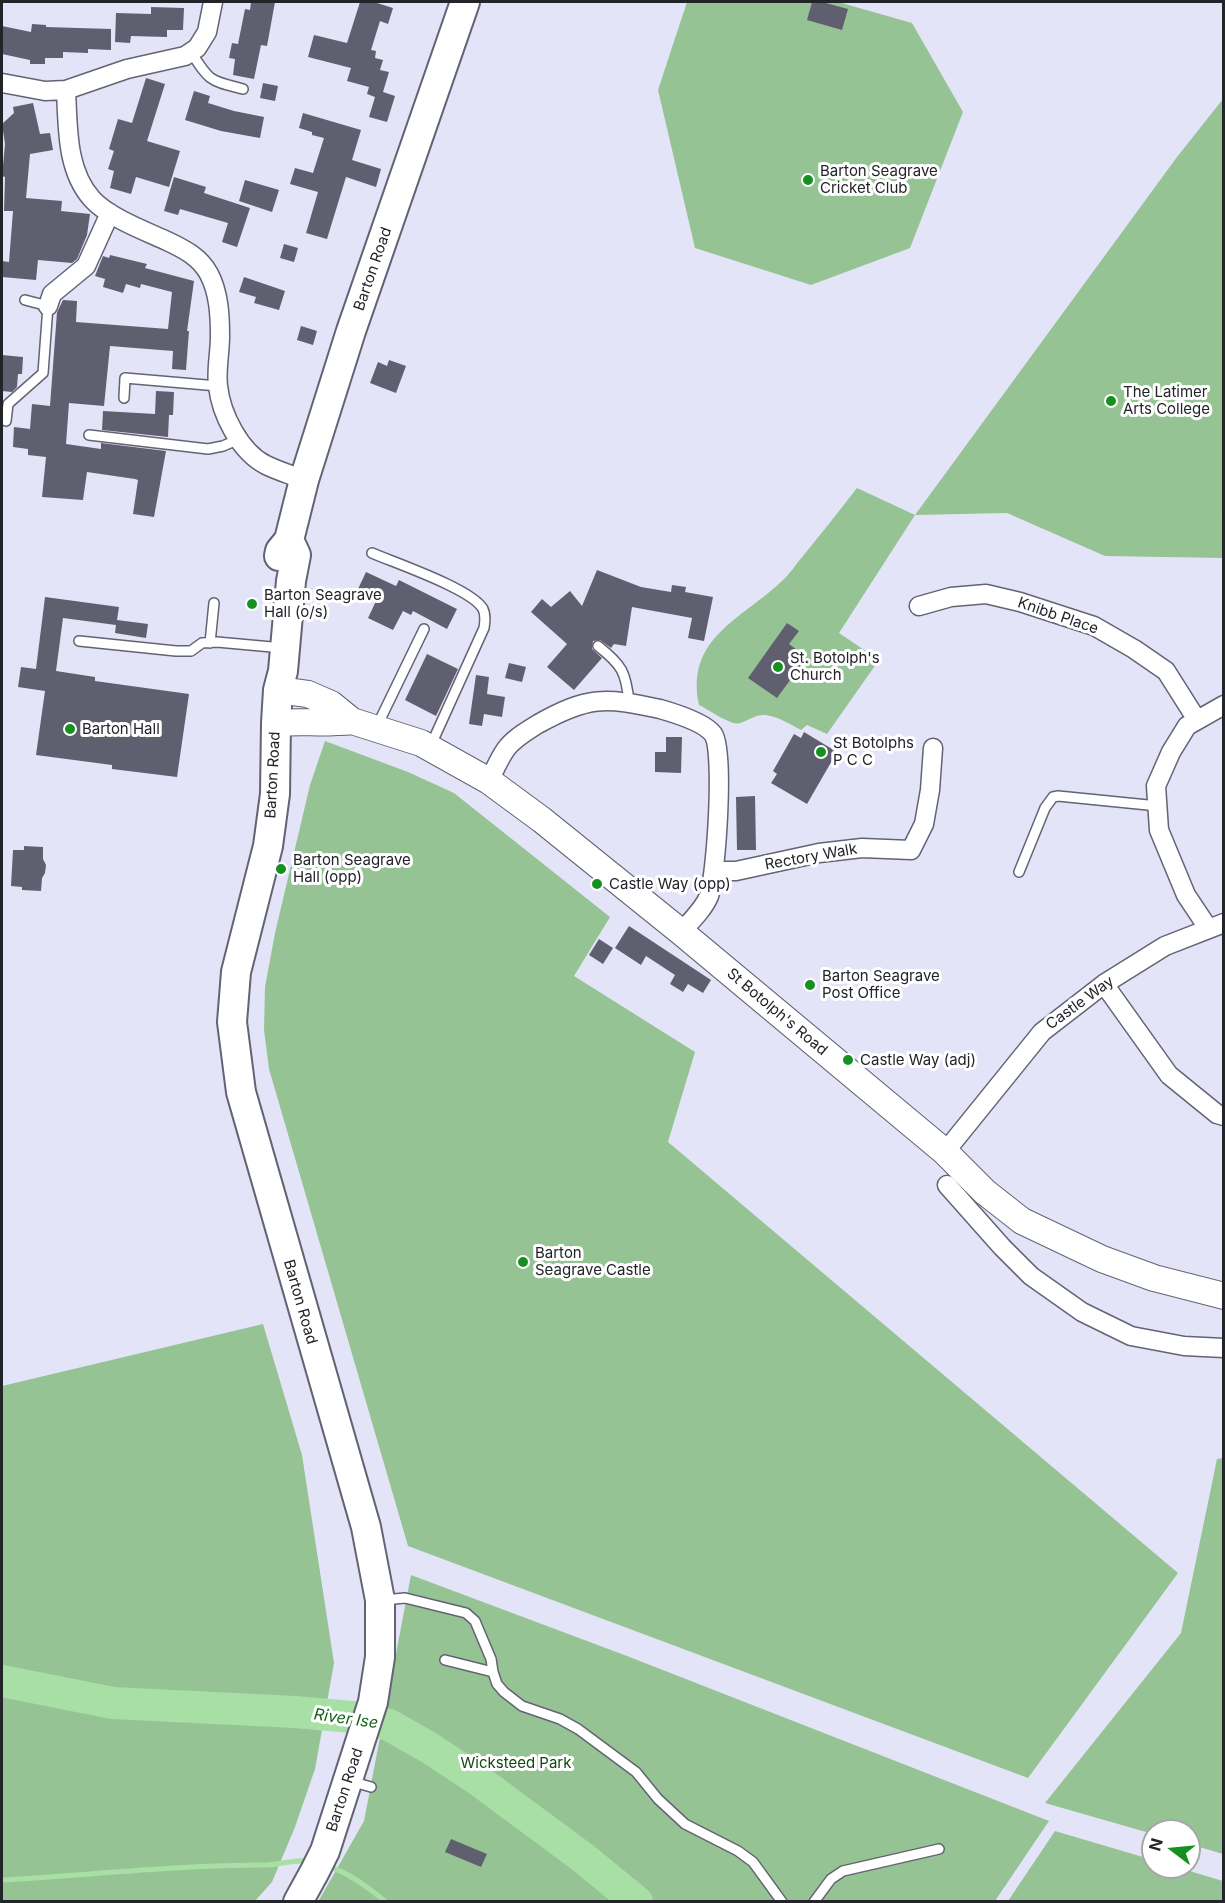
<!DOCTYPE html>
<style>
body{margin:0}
#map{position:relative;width:1225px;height:1903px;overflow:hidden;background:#e4e4f8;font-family:Inter,sans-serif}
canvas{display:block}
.frame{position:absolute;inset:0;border:3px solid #23232a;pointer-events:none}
.north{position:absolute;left:1141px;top:1819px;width:60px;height:60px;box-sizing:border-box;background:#fff;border:2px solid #a7a7aa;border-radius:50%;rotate:286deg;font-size:16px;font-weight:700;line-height:24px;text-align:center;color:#23232a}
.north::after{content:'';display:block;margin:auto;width:21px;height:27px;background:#169120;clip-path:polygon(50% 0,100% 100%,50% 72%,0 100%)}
</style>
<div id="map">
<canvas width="1225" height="1903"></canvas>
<div class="frame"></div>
<div class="north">N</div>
</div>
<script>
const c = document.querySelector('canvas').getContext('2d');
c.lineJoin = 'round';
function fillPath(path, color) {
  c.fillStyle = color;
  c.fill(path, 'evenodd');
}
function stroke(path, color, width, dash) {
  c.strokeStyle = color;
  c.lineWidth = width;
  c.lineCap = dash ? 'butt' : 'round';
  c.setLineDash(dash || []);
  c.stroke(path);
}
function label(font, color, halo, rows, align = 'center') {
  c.font = font + ' Inter,sans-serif';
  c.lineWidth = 6;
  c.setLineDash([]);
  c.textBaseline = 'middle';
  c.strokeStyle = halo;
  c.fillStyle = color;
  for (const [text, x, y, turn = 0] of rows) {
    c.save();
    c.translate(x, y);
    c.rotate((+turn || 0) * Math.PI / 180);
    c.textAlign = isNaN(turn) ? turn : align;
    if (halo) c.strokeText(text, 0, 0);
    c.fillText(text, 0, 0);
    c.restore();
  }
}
fillPath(new Path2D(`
 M 687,2 L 838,2 L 912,23 L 963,112 L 910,248 L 811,285 L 695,248 L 658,90 Z
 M 1223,99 L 1224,514 L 1220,515 L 1223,515 L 1223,558 L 1105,556 L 1007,513 L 915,515 L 839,633 L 879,660 L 827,734 L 807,725 L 801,730 C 790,724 777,716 765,715 C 752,714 743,726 733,723 C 722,719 710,711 699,705 C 685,638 742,619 782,581 C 790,574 796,564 803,556 C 821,534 839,511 857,488 L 915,515 L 1177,157 Z
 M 325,741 L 408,772 L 454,793 L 610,917 L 574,976 L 695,1052 L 668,1142 L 1178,1573 L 1028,1778 L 408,1546 L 269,1069 L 264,1030 L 265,987 L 275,933 L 310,785 Z
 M 263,1324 L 302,1455 L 334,1663 L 315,1769 L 295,1827 L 272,1882 L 255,1901 L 2,1901 L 2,1386 Z
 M 1223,1458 L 1224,1458 L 1223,1854 L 1189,1844 L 1189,1831 L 1153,1831 L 1153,1834 L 1045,1803 L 1181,1633 L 1217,1459 Z
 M 411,1575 L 627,1656 L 1049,1821 L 995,1901 L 318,1902 L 364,1821 Z
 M 1055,1831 L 1153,1860 L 1153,1867 L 1176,1867 L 1223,1881 L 1223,1901 L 1008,1901 Z`), '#96c394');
stroke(new Path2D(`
 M 326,1866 C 347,1871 369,1888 386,1902
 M 2,1880 C 90,1875 178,1865 266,1865 C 282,1865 295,1858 311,1862`), '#a7dfa5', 5);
stroke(new Path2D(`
 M 2,1681 L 113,1703 L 295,1712 L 364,1718 L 389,1725 L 428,1747 L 478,1780 L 582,1857 L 637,1902`), '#a7dfa5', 32);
fillPath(new Path2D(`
 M 251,2 L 275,2 L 267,46 L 261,45 L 254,79 L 233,75 L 235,59 L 229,58 L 232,43 L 238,44 L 245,9 L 250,10 Z
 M 360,2 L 374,2 L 393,8 L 388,24 L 380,21 L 371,50 L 376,51 L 375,58 L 383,60 L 380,70 L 389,72 L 383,92 L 395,96 L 387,122 L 369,117 L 375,97 L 367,94 L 369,87 L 347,81 L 351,68 L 308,57 L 314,35 L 347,43 Z
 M 812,2 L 822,2 L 848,9 L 842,30 L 807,20 Z
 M 151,7 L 184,8 L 183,30 L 167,30 L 167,37 L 131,36 L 130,43 L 115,42 L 116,13 L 151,14 Z
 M 32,24 L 46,25 L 46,27 L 111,29 L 111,50 L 88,49 L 88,53 L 63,52 L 63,58 L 45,58 L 45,64 L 30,64 L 30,60 L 2,54 L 2,26 L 31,32 Z
 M 146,78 L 165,84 L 147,141 L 180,151 L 169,187 L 136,177 L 131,194 L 110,188 L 114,171 L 108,169 L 114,151 L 109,149 L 118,119 L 132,123 Z
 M 263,83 L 278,86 L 275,101 L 260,98 Z
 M 194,91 L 210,96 L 208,103 L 234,111 L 264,117 L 260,138 L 221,131 L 185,120 Z
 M 33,103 L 40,134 L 50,133 L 53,150 L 30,154 L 26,198 L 62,201 L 61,211 L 90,214 L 87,235 L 77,259 L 72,263 L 38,260 L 36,280 L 2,277 L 2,261 L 9,262 L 13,211 L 4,211 L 5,177 L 2,176 L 5,144 L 2,124 L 14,113 L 13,107 Z
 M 303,113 L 361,130 L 352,160 L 381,169 L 376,187 L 346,177 L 327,239 L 306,233 L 318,192 L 290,184 L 295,168 L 313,173 L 324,138 L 312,135 L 312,132 L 299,128 Z
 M 174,177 L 206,187 L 204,193 L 250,208 L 237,247 L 222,242 L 228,223 L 180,209 L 178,215 L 164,211 Z
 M 245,180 L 279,190 L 272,212 L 239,201 Z
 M 284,244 L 298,248 L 294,262 L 280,258 Z
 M 110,255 L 147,264 L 145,268 L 194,281 L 187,331 L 189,331 L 186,370 L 172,369 L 173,351 L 110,346 L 104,406 L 69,403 L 66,444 L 101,449 L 101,443 L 166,451 L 154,517 L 133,514 L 138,480 L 135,479 L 87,472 L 83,500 L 42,497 L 46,457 L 28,455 L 28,449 L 13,447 L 14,427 L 30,429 L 32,404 L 50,406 L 57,312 L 63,300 L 77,301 L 76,322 L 168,329 L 172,292 L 141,284 L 140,288 L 126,284 L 123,293 L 103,287 L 105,279 L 95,276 L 103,256 L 109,258 Z
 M 244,277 L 285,291 L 279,310 L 254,303 L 256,297 L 239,292 Z
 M 301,326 L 317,331 L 313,345 L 297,340 Z
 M 2,355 L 23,357 L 22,374 L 18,374 L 17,387 L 12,392 L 2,391 Z
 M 389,360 L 406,366 L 396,393 L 370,383 L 378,362 L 387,366 Z
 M 156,391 L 174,392 L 173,415 L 169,415 L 168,437 L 102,430 L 103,411 L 155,414 Z
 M 597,570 L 641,587 L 671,592 L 672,585 L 686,587 L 685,592 L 713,597 L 704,641 L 688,638 L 692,618 L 632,607 L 626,646 L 614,644 L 611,648 L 600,640 L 593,641 L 592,649 L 602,658 L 574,690 L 547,667 L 567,644 L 531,612 L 542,599 L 551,607 L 570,591 L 582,606 Z
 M 366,572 L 396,586 L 399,580 L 457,609 L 447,629 L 413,611 L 411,615 L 403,611 L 393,630 L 368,618 L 377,599 L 358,589 Z
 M 45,597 L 119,607 L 117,620 L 148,624 L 146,638 L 115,633 L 116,625 L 63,618 L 56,671 L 95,677 L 95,681 L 189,694 L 177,777 L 112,769 L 112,765 L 36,755 L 45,691 L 18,687 L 21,667 L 36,669 Z
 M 787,623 L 799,631 L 789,644 L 807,657 L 777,698 L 748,678 Z
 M 427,654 L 458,669 L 436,716 L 405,700 Z
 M 509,663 L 526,667 L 522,682 L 505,678 Z
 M 476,675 L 489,677 L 487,694 L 505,697 L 502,717 L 484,714 L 482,726 L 469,724 Z
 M 804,732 L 837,752 L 807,804 L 771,783 L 777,774 L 773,771 L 794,734 L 801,738 Z
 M 666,737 L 682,737 L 681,773 L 655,772 L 655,752 L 666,752 Z
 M 755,796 L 756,850 L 737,850 L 736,797 Z
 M 24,846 L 43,847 L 43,859 L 46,865 L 45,873 L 42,878 L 41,891 L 22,890 L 22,887 L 11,886 L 13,850 L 24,850 Z
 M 629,926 L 711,980 L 703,993 L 688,984 L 683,992 L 670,984 L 675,975 L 646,956 L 641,965 L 615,948 Z
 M 599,939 L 613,948 L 603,964 L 589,955 Z
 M 451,1839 L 487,1854 L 481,1867 L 445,1852 Z`), '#605f70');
const lane = new Path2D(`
 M 191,52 C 210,82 209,80 243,89
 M 124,398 L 125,378 L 218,386
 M 6,421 L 8,404 L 43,373 L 48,306 L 25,300
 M 89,435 L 208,449 L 223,446 L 237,440
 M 372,553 C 395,563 472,589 483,609 C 486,615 485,622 484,628 L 431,745
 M 79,641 L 176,651 L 191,651 L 202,643 L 217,642 L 283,648
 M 210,643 L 214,603
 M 598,646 C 622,665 626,672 629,702
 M 377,726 L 424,629
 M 1019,872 L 1045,808 L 1053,797 L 1058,796 L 1158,806
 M 383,1600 L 405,1598 L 466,1613 L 475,1621 L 491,1659 L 493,1672 L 497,1684 L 504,1692 L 522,1706 L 560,1719 L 578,1729 L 636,1772 L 658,1799 L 685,1824 L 738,1851 L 753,1862 L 782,1902
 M 445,1660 L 493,1672
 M 350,1781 L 371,1787
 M 814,1902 L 831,1879 L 843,1871 L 939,1849`);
const street = new Path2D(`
 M 2,83 L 45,91 L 66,90 L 127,69 L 185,56 L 197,48 L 207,32 L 213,2
 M 66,90 C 68,127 66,170 92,199 C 108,217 145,231 167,241 C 184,249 200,257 209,274 C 219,293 220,316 220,336 C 220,353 216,370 218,386 C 221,414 240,452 266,465 C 278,471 292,475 304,480
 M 48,306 L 52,294 L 86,266 L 110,213
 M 919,606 L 951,597 L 986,594 L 1020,602 L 1094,626 L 1134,649 L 1166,671 L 1197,720
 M 489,781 C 494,771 499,759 506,749 C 514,738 527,731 538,724 C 588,696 605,697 660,709 C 674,713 704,722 713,734 C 725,750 716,876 709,896 C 703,910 691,921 681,932
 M 714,871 L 736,871 L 819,853 L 862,848 L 911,850 L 924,824 L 930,790 L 933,748
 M 1208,928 L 1186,895 L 1159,830 L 1156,786 L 1171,752 L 1187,726 L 1224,705
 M 1104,984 L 1169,1075 L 1217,1114 L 1224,1116
 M 945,1152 L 1042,1032 L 1104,984 L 1165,946 L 1224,923
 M 947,1185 L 1002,1247 L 1031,1276 L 1082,1312 L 1131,1336 L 1184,1346 L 1224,1348`);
const secondary = new Path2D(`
 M 278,690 L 308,694 L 331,704 L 352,721 L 421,743 L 489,781 L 542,820 L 681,932 L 945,1152 L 985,1192 L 1022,1221 L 1102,1259 L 1154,1278 L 1224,1296
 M 276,723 C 301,721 326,724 352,721`);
const primary = new Path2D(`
 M 289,540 L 296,555 L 291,581 L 283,671 L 278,690 L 276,723 L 275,794 L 268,846 L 236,972 L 232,1022 L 241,1092 L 366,1527 L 380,1600 L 380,1657 L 373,1702 L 325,1851 L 315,1871 L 298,1902
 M 279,556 L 280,551 L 289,540 L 304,480 L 351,331 L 465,2`);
stroke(lane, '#636374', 12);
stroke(street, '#636374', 21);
stroke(secondary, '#636374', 28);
stroke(primary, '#636374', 32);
stroke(lane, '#fff', 9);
stroke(street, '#fff', 18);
stroke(secondary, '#fff', 26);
stroke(primary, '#fff', 28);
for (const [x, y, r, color] of [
 [808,180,6,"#169120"],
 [1111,401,6,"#169120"],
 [252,604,6,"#169120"],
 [778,667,6,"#169120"],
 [70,729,6,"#169120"],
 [821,752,6,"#169120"],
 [281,869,6,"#169120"],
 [597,884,6,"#169120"],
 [810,985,6,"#169120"],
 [848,1060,6,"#169120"],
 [523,1262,6,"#169120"]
]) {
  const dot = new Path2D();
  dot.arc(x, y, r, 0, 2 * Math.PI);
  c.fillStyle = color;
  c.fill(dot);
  stroke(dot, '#fff', 2);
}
label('15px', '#23232a', '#fff', [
 ["Barton Seagrave",820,171],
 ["Cricket Club",820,188],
 ["The Latimer",1123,392],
 ["Arts College",1123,409],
 ["Barton Seagrave",264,595],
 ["Hall (o/s)",264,612],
 ["St. Botolph's",790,658],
 ["Church",790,675],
 ["Barton Hall",82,729],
 ["St Botolphs",833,743],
 ["P C C",833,760],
 ["Barton Seagrave",293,860],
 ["Hall (opp)",293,877],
 ["Castle Way (opp)",609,884],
 ["Barton Seagrave",822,976],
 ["Post Office",822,993],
 ["Castle Way (adj)",860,1060],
 ["Barton",535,1253],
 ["Seagrave Castle",535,1270]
], 'left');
label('15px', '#23232a', '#fff', [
 ["Barton Road",373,269,-71],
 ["Knibb Place",1058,616,19],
 ["Barton Road",273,775,-87],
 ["Rectory Walk",811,857,-10],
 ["Castle Way",1080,1003,-36],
 ["St Botolph's Road",777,1012,40],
 ["Barton Road",300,1302,74],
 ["Barton Road",345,1790,-72]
]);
label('15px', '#0f4811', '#fff', [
 ["Wicksteed Park",516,1763]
]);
label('italic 16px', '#125f17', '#fff', [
 ["River Ise",346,1719,8]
]);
</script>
